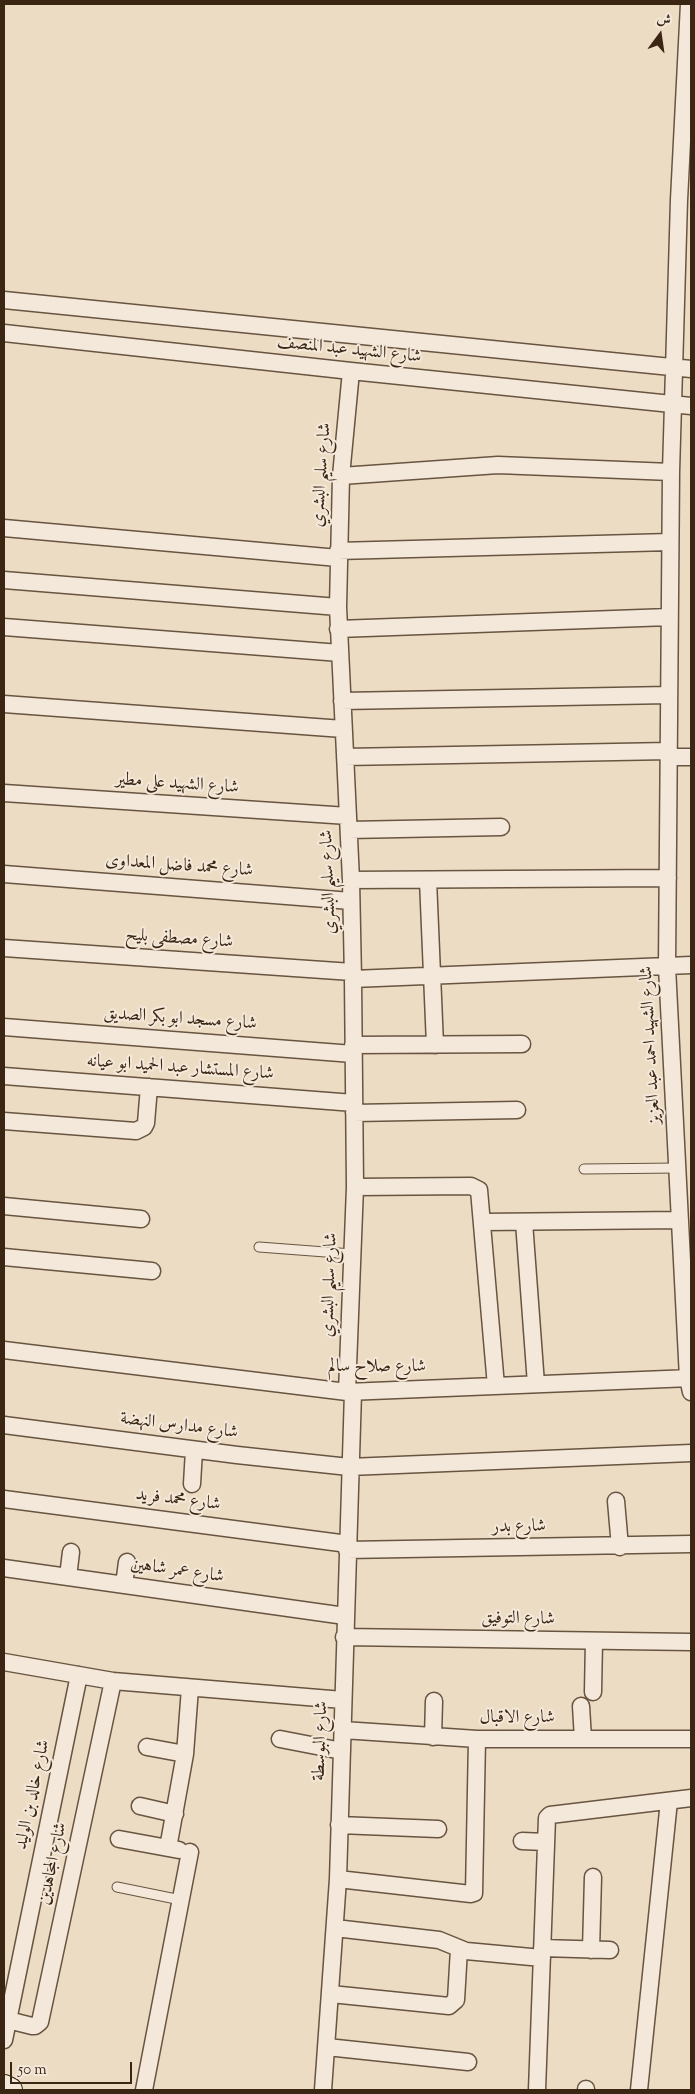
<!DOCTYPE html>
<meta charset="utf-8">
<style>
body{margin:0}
#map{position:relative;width:695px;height:2094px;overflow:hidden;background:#eddcc4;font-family:"Sorts Mill Goudy",Amiri,serif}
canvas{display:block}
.frame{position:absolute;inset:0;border:5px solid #3b2614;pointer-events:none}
.north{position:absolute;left:635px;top:10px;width:50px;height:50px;-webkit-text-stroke:4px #f3e8d9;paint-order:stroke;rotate:14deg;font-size:14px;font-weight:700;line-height:20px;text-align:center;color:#3b2614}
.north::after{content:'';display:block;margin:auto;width:18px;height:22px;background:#3b2614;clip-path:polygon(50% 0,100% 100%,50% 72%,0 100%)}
.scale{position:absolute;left:10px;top:2062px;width:122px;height:22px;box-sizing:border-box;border:2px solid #3b2614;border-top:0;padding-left:6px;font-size:15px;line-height:18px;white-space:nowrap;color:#3b2614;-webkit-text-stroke:4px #f3e8d9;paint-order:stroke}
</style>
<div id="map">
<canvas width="695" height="2094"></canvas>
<div class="frame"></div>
<div class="north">ش</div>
<div class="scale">50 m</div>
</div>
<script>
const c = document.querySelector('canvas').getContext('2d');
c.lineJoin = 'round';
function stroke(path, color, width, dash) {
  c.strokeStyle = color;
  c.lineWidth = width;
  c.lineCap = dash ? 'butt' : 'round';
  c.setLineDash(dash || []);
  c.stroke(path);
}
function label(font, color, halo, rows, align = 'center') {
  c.font = font + ' "Sorts Mill Goudy",Amiri,serif';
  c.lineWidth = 4;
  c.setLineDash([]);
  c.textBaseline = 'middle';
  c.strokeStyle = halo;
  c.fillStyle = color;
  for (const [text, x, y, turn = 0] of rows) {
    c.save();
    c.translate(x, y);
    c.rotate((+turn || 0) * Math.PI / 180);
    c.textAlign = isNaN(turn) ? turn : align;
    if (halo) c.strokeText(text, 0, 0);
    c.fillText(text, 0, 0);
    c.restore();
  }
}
const lane = new Path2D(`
 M 584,1169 L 678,1168
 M 259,1247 L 352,1254
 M 117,1887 L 181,1900`);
const street = new Path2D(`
 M 689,4 L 679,200 L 671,472 L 667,967 L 688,1378 L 691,1392
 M 4,300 L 691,369
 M 4,333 L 351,371 L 691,406
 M 341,476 L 498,465 L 671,472
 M 4,528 L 338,558
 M 338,551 L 670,542
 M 4,580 L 338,607
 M 4,627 L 340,653
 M 338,629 L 669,617
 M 342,701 L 669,695
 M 4,704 L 343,729
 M 345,757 L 669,751
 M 668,757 L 691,757
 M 4,793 L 348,816
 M 349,830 L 501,827
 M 4,874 L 351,901
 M 351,880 L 668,878
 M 428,880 L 435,1045
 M 4,948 L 352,972
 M 353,979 L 691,965
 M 4,1027 L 353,1054
 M 353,1045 L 522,1044
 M 4,1076 L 354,1103
 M 354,1113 L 517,1110
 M 4,1121 L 136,1131 L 144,1127 L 146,1123 L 149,1087
 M 355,1187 L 471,1186 L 479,1190 L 496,1386
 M 4,1206 L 141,1219
 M 483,1222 L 680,1220
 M 524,1222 L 536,1384
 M 4,1257 L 152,1271
 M 4,1350 L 347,1392 L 691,1378
 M 347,1392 L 355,1187 L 353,979 L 351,880 L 338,607 L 341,476 L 351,371
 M 4,1425 L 237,1455 L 349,1467 L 691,1453
 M 192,1484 L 194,1450
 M 4,1499 L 348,1544
 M 616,1501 L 620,1547
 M 347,1550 L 691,1544
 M 4,1568 L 345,1616
 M 68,1577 L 71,1552
 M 124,1585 L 127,1562
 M 344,1637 L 691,1642
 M 4,1662 L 113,1681 L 343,1700
 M 593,1692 L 594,1641
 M 581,1706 L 583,1739
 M 343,1730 L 477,1739 L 691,1739
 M 433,1737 L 434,1701
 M 280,1739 L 342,1751
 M 147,1747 L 185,1754
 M 140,1806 L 175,1814
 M 339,1825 L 438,1829
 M 119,1839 L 179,1850
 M 522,1841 L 546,1842
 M 168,1848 L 185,1754 L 190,1688
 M 338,1879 L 471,1894 L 474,1893 L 477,1739
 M 335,1928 L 439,1940 L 466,1951 L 542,1958
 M 542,1948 L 610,1950
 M 591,1950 L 593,1877
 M 331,1994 L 449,2006 L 456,2000 L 459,1949
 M 8,2020 L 32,2026 L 35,2026 L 40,2022 L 113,1681
 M 4,2040 L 79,1675
 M 327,2047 L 468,2062
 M 144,2090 L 190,1852
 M 323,2090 L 338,1879 L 353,1392
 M 537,2090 L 547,1818 L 550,1815 L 691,1798
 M 586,2090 L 586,2089
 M 639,2090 L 669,1801`);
const secondary = new Path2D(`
 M 4,2087 L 10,2090`);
stroke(lane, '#685440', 11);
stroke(street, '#685440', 19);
stroke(secondary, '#3b2614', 26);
stroke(lane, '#f3e8d9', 9);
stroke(street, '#f3e8d9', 16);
stroke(secondary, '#f3e8d9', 24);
label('18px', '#3b2614', '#f3e8d9', [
 ["شارع الشهيد عبد المنصف",349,351,6],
 ["شارع سليم البشري",323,475,-86],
 ["شارع الشهيد على مطير",177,785,4],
 ["شارع محمد فاضل المعداوى",179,867,4],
 ["شارع سليم البشري",330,882,-92],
 ["شارع مصطفى بليح",179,940,4],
 ["شارع مسجد ابو بكر الصديق",180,1020,4],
 ["شارع الشهيد احمد عبد العزيز",652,1045,-93],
 ["شارع المستشار عبد الحميد ابو عيانه",180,1069,4],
 ["شارع سليم البشري",331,1285,-88],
 ["شارع صلاح سالم",377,1368],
 ["شارع مدارس النهضة",179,1427,7],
 ["شارع محمد فريد",178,1501,7],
 ["شارع بدر",519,1528,-1],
 ["شارع عمر شاهين",177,1572,8],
 ["شارع التوفيق",518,1620,1],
 ["شارع الاقبال",517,1719],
 ["شارع البوسطة",322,1741,-88],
 ["شارع خالد بن الوليد",34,1795,-78],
 ["شارع المجاهدين",54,1864,-78]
]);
</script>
